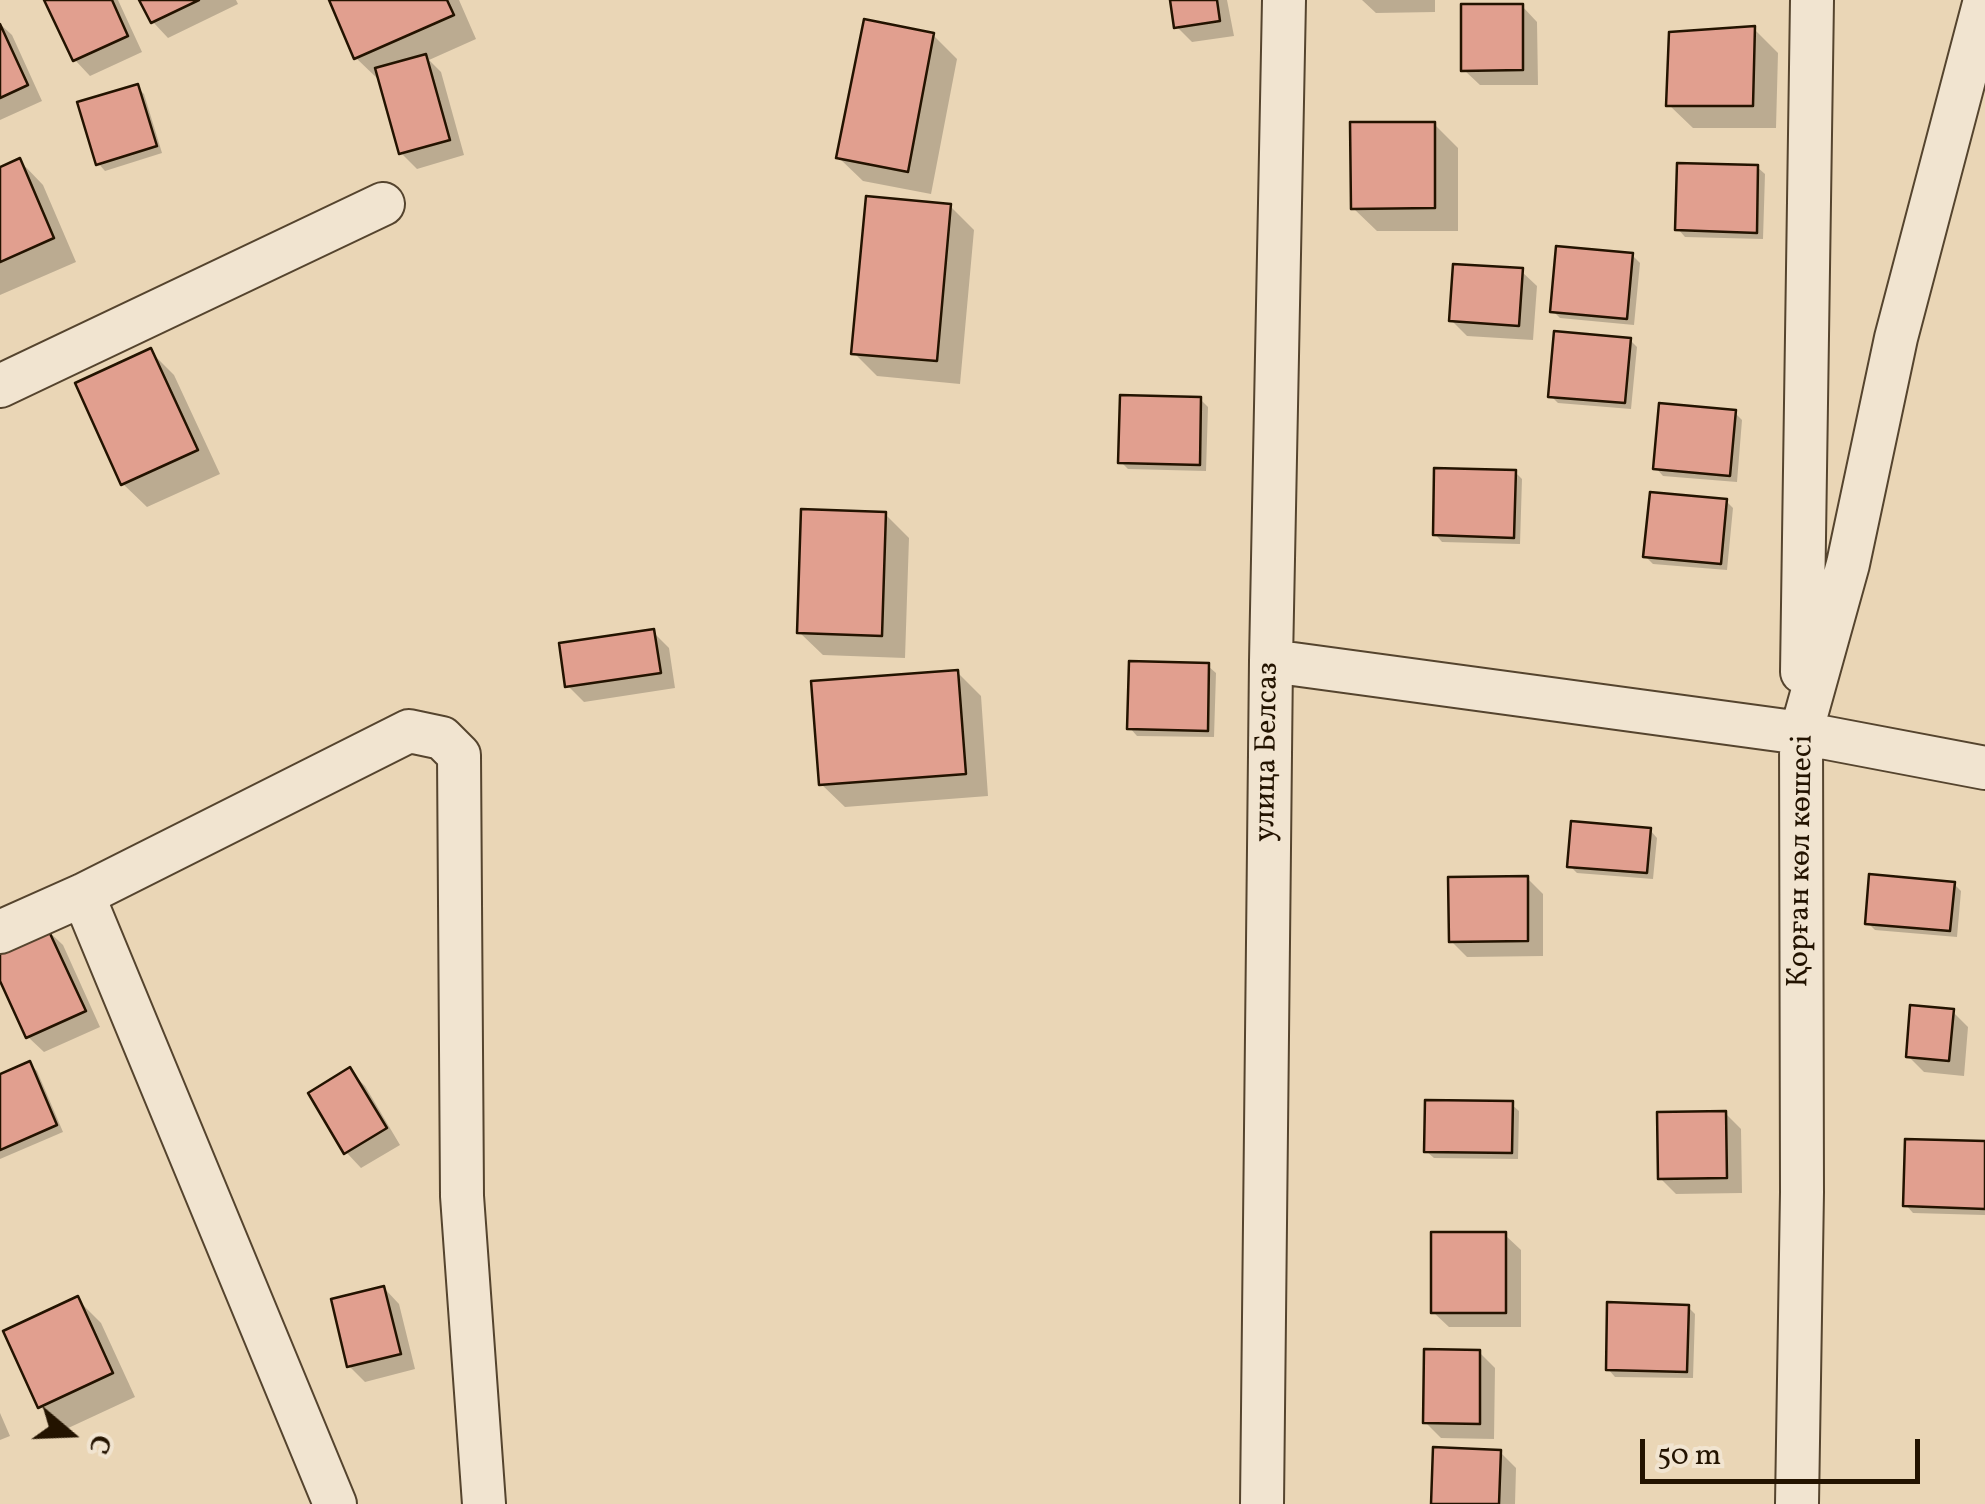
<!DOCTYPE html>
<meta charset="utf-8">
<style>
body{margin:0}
#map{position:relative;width:1985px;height:1504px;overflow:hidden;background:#ead6b6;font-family:Vollkorn,serif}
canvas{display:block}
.north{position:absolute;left:20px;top:1384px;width:100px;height:100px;-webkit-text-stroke:8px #f1e4d0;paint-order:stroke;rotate:109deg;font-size:28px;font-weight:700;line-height:40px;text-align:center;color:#231300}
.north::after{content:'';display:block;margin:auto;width:35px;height:45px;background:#231300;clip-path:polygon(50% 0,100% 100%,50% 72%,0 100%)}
.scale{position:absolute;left:1640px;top:1439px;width:280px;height:45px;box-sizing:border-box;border:5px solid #231300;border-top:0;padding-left:12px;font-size:30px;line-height:35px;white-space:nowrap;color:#231300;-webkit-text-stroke:8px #f1e4d0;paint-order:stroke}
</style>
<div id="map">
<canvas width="1985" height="1504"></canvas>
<div class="north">С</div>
<div class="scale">50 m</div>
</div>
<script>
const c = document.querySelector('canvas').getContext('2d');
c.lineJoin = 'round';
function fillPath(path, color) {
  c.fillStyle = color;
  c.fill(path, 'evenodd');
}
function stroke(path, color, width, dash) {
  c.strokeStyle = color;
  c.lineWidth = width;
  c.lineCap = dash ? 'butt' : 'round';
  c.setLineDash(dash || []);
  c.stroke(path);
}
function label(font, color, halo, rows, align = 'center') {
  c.font = font + ' Vollkorn,serif';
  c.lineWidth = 9;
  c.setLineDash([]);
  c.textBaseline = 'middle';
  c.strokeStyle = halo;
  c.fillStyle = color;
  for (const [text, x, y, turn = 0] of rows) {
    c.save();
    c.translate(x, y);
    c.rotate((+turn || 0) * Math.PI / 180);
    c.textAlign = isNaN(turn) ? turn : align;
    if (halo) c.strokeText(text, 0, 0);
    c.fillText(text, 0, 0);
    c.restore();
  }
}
fillPath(new Path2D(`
 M 47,0 L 118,0 L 142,52 L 90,76 L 75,60 Z
 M 142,0 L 236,0 L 238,4 L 168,38 L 153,22 Z
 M 331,0 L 459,0 L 476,39 L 429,60 L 441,72 L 464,155 L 417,169 L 401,153 L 380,81 L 356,58 Z
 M 1172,0 L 1227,0 L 1234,36 L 1192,42 L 1176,26 Z
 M 1362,0 L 1435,0 L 1435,12 L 1376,13 Z
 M 1522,6 L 1537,22 L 1538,85 L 1480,85 L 1464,70 Z
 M 0,24 L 12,35 L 42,101 L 0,120 Z
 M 1754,29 L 1778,53 L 1776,128 L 1693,128 L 1669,105 Z
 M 933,35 L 957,59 L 931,194 L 863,181 L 839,158 Z
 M 137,87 L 144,94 L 162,153 L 105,171 L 98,163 Z
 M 1434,124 L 1458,148 L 1458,231 L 1377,231 L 1353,208 Z
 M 20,161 L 43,185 L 76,262 L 0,295 L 0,170 Z
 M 1757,167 L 1765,174 L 1763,239 L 1685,237 L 1678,229 Z
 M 950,206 L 974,230 L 960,384 L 877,376 L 854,353 Z
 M 1632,255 L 1640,263 L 1634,325 L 1560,318 L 1553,311 Z
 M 1521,271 L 1537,286 L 1533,340 L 1467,336 L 1451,320 Z
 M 1630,340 L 1637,347 L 1631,409 L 1558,403 L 1551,396 Z
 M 150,351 L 174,375 L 220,474 L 147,507 L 123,484 Z
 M 1200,399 L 1208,407 L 1206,471 L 1128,469 L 1121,462 Z
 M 1735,413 L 1742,420 L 1737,482 L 1663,476 L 1656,468 Z
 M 1515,472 L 1522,479 L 1520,544 L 1442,542 L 1435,534 Z
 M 1726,501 L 1733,508 L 1727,570 L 1653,564 L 1646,557 Z
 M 885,514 L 909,538 L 905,658 L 823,655 L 799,632 Z
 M 653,632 L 669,648 L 675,688 L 584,702 L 568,686 Z
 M 1208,666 L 1216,673 L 1214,737 L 1137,736 L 1130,728 Z
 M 957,672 L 981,696 L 988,796 L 845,807 L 821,784 Z
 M 1650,830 L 1657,838 L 1653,879 L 1577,873 L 1570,866 Z
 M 1527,878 L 1543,894 L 1543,956 L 1467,957 L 1451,941 Z
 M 1954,884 L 1961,891 L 1957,937 L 1875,930 L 1868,923 Z
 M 47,930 L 63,945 L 100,1027 L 44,1052 L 28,1037 L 0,975 Z
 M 1953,1012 L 1968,1027 L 1964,1076 L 1924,1072 L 1908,1056 Z
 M 30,1064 L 37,1071 L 63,1132 L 0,1159 L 0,1077 Z
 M 350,1071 L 365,1086 L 400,1145 L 361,1168 L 346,1152 Z
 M 1511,1104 L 1519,1111 L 1518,1159 L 1434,1158 L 1426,1151 Z
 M 1725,1113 L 1741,1129 L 1742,1193 L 1676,1194 L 1660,1178 Z
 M 1985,1144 L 1985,1215 L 1913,1213 L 1906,1205 Z
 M 1505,1235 L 1521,1250 L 1521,1327 L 1449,1327 L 1433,1312 Z
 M 384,1288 L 399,1304 L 415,1369 L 365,1382 L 349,1366 Z
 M 77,1299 L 101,1323 L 135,1397 L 64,1430 L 40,1406 Z
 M 1688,1307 L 1695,1314 L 1693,1378 L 1615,1377 L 1608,1369 Z
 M 1479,1352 L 1495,1368 L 1494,1439 L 1441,1438 L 1425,1422 Z
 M 0,1413 L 10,1436 L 0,1440 Z
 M 1500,1452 L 1516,1468 L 1515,1504 L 1434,1504 Z`), '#0003');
const building = new Path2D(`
 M 44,0 L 112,0 L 128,36 L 73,61 Z
 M 139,0 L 199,0 L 151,23 Z
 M 329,0 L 447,0 L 454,15 L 354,59 Z
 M 1170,0 L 1217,0 L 1220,21 L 1174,28 Z
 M 1461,4 L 1523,4 L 1523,70 L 1461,71 Z
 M 864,19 L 934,33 L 908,172 L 836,158 Z
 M 0,24 L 28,85 L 0,98 Z
 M 1755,26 L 1753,106 L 1666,106 L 1669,32 Z
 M 426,54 L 450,140 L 399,154 L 375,68 Z
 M 138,84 L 157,146 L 96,165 L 77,102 Z
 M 1350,122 L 1435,122 L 1435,208 L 1351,209 Z
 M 20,158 L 54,238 L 0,262 L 0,167 Z
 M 1677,163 L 1758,165 L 1757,233 L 1675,230 Z
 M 866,196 L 951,204 L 937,361 L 851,354 Z
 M 1556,246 L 1633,253 L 1627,319 L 1550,312 Z
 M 1453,264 L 1523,268 L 1519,326 L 1449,321 Z
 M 1554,331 L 1631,338 L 1625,403 L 1548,397 Z
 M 151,348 L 198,450 L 121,485 L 75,383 Z
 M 1120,395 L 1201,397 L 1200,465 L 1118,463 Z
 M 1659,403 L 1736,410 L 1730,476 L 1653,469 Z
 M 1434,468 L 1516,470 L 1514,538 L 1433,535 Z
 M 1650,492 L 1727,499 L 1721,564 L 1643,557 Z
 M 801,509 L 886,512 L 882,636 L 797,633 Z
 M 654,629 L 661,673 L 565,687 L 559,643 Z
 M 1129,661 L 1209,663 L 1208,731 L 1127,729 Z
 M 958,670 L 966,774 L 819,785 L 811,681 Z
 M 1571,821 L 1651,828 L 1647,873 L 1567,867 Z
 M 1869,874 L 1955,882 L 1950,931 L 1865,924 Z
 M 1528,876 L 1528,941 L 1449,942 L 1448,877 Z
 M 47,927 L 86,1011 L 26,1038 L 0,981 L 0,949 Z
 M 1910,1005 L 1954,1009 L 1949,1061 L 1906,1057 Z
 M 30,1061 L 57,1125 L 0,1150 L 0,1074 Z
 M 350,1067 L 387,1128 L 344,1154 L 308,1093 Z
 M 1425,1100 L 1513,1101 L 1512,1153 L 1424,1152 Z
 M 1726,1111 L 1727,1178 L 1658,1179 L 1657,1112 Z
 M 1905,1139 L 1985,1141 L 1985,1209 L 1903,1206 Z
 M 1431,1232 L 1506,1232 L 1506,1313 L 1431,1313 Z
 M 384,1286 L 401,1354 L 347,1367 L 331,1299 Z
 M 78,1296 L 113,1373 L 38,1408 L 3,1331 Z
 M 1607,1302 L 1689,1305 L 1687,1372 L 1606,1370 Z
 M 1424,1349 L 1480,1350 L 1480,1424 L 1423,1423 Z
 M 1433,1447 L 1501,1450 L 1499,1504 L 1431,1504 Z`);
fillPath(building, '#e19f8f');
stroke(building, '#231300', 2.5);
const street = new Path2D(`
 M 0,386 L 383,204
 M 1271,661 L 1801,733 L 1985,768
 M 1802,672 L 1812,0
 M 83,895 L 335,1504
 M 0,932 L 83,895 L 409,731 L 442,738 L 459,755 L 462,1196 L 484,1504
 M 1262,1504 L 1271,661 L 1284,0
 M 1797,1504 L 1802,1192 L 1801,733 L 1848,564 L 1896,338 L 1985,0`);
stroke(street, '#55442e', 46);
stroke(street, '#f1e4d0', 42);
label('30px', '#231300', '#f1e4d0', [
 ["улица Белсаз",1269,752,-89],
 ["Қорған көл көшесі",1803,861,-89]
]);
</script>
